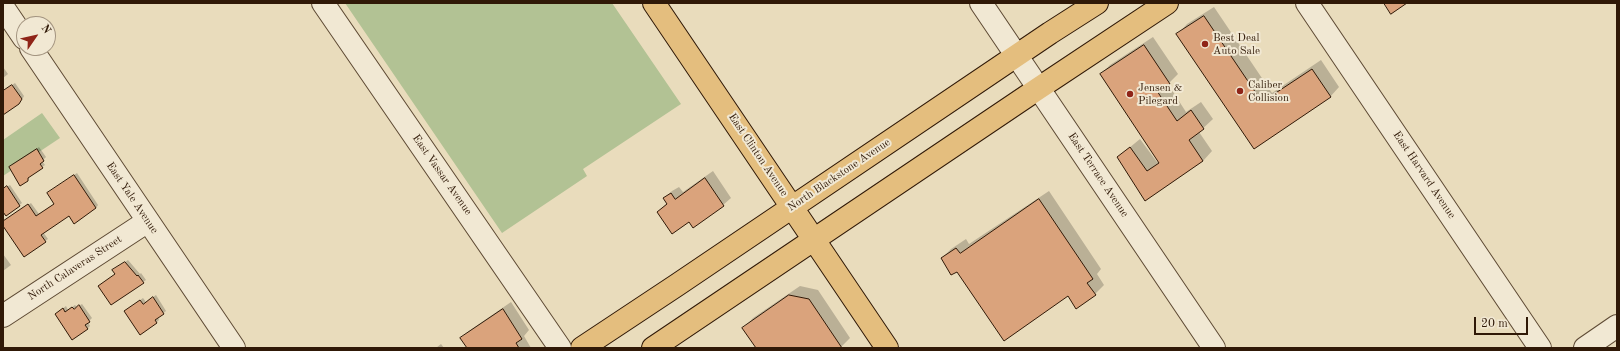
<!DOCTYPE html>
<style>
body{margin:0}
#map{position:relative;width:1620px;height:351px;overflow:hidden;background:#e9dcbc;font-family:"Old Standard TT",serif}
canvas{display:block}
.frame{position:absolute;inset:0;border:4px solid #301907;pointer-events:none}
.north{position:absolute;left:16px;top:16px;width:40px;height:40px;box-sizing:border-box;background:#f1e8d3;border:1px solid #a49581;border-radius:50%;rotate:56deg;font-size:11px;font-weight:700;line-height:16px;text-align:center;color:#301907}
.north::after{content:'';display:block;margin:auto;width:14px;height:18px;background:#8f2418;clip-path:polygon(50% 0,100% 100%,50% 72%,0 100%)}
.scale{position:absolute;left:1474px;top:317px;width:54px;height:18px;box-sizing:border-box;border:2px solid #301907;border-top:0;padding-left:5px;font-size:12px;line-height:14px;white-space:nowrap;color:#301907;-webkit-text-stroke:3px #f1e8d3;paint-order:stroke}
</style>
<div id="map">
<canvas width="1620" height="351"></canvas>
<div class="frame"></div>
<div class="north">N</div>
<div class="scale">20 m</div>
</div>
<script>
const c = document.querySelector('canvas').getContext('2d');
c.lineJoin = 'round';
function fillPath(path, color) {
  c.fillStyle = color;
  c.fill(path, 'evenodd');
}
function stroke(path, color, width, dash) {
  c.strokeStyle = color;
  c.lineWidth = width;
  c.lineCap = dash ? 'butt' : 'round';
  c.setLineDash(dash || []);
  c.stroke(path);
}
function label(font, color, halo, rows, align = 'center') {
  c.font = font + ' "Old Standard TT",serif';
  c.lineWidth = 4;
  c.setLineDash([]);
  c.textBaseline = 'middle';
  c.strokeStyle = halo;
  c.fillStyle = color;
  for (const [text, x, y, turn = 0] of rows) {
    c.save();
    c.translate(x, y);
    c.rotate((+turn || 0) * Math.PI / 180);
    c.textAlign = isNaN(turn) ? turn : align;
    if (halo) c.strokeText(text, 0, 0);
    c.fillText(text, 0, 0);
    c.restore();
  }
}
fillPath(new Path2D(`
 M 345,3 L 612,3 L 681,104 L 583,169 L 587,176 L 502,233 Z
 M 42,113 L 60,138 L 3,176 L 3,140 Z`), '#b2c294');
fillPath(new Path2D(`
 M 1214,7 L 1272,93 L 1321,60 L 1339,87 L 1330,97 L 1254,147 L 1178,34 L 1187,24 Z
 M 1153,37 L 1178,74 L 1168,84 L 1186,112 L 1201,102 L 1213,119 L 1199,132 L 1212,151 L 1203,161 L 1146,199 L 1118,157 L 1140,139 L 1157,162 L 1159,161 L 1101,74 L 1110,65 Z
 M 3,67 L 8,74 L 3,78 Z
 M 15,83 L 24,96 L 23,98 L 3,113 L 3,91 Z
 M 39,147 L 46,157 L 42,161 L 45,165 L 30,175 L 28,180 L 12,165 Z
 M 713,171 L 731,198 L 723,205 L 690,221 L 658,212 L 667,203 L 664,199 L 672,191 L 679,187 L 683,192 Z
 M 77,173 L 98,205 L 96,208 L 74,222 L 69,215 L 43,232 L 48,239 L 45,241 L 3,224 L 5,221 L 31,203 L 39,214 L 55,203 L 48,193 Z
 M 10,185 L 22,203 L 6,215 L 3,210 L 3,189 Z
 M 1049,191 L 1101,269 L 1097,274 L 1104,285 L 1095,294 L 1068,295 L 957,270 L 942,258 L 951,249 L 966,239 L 969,244 Z
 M 3,254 L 11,265 L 3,271 Z
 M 128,260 L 140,274 L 141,273 L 146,280 L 143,282 L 116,268 Z
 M 800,286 L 818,290 L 850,338 L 840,348 L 757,348 L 744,328 L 753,318 Z
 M 156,295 L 166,311 L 158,317 L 159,320 L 157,322 L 140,334 L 125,311 L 143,298 L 146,302 Z
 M 511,302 L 529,330 L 524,336 L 531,348 L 468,348 L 461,338 L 469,331 Z
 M 82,304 L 92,318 L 88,322 L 90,326 L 87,329 L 56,314 L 66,306 L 68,310 L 75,305 L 77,307 Z
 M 441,344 L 444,348 L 436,348 Z`), '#0003');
const building = new Path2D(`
 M 1384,3 L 1407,3 L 1391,14 Z
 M 1204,16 L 1262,102 L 1312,69 L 1331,97 L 1254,149 L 1176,34 Z
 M 1144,45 L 1170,84 L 1157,91 L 1177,121 L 1191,110 L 1204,129 L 1189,140 L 1203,161 L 1145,201 L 1117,157 L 1130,147 L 1147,171 L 1159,163 L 1100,74 Z
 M 12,85 L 22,99 L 19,104 L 3,115 L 3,91 Z
 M 37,149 L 44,161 L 40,164 L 43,168 L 28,178 L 28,181 L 20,186 L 9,167 Z
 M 74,175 L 96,208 L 74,224 L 69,216 L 41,235 L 46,242 L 24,257 L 3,226 L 3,221 L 28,204 L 36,216 L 54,204 L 47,193 Z
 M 705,178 L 724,206 L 693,228 L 689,222 L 672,234 L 657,212 L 667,204 L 663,198 L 671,193 L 675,199 Z
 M 7,186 L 20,206 L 6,216 L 3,212 L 3,189 Z
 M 1039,199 L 1093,279 L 1087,283 L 1096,295 L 1076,309 L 1068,296 L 1004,341 L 957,272 L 951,275 L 941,258 L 956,248 L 960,253 Z
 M 125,262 L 137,276 L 138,275 L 144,283 L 111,305 L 98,286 L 115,274 L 112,270 Z
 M 789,295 L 809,299 L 842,348 L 756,348 L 742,328 Z
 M 153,297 L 164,314 L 155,320 L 157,323 L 140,335 L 124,311 L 140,300 L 143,304 Z
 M 79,305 L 90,322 L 85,325 L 88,329 L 72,340 L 55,314 L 63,308 L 65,312 L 72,307 L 74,309 Z
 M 503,309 L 522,339 L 516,343 L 519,348 L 467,348 L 460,338 Z`);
fillPath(building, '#daa37c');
stroke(building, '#301907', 1);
const minor = new Path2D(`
 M 323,3 L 560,348
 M 981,3 L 1214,348
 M 1307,3 L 1540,348
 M 3,7 L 24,38
 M 31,48 L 234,348
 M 3,316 L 148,221
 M 1585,348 L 1617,326`);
const major = new Path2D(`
 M 654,3 L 887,348
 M 582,348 L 677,285 L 1050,33 L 1097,3
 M 653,348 L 1039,88 L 1167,3`);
stroke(minor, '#5e4a34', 24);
stroke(major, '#301907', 24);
stroke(minor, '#f1e8d3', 22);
stroke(major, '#e4be7e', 22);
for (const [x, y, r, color] of [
 [1205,44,4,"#8f2418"],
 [1240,91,4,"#8f2418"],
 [1130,94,4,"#8f2418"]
]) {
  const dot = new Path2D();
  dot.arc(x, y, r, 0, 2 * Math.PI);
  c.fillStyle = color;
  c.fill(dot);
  stroke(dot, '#f1e8d3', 1.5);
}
label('11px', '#301907', '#f1e8d3', [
 ["Best Deal",1213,38],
 ["Auto Sale",1213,51],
 ["Caliber",1248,85],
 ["Collision",1248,98],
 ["Jensen &",1138,88],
 ["Pilegard",1138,101]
], 'left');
label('11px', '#301907', '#f1e8d3', [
 ["East Clinton Avenue",758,155,56],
 ["East Vassar Avenue",442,175,55],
 ["North Blackstone Avenue",839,175,-34],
 ["East Terrace Avenue",1098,175,56],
 ["East Harvard Avenue",1424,175,56],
 ["East Yale Avenue",132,198,56],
 ["North Calaveras Street",75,268,-33]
]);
</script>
